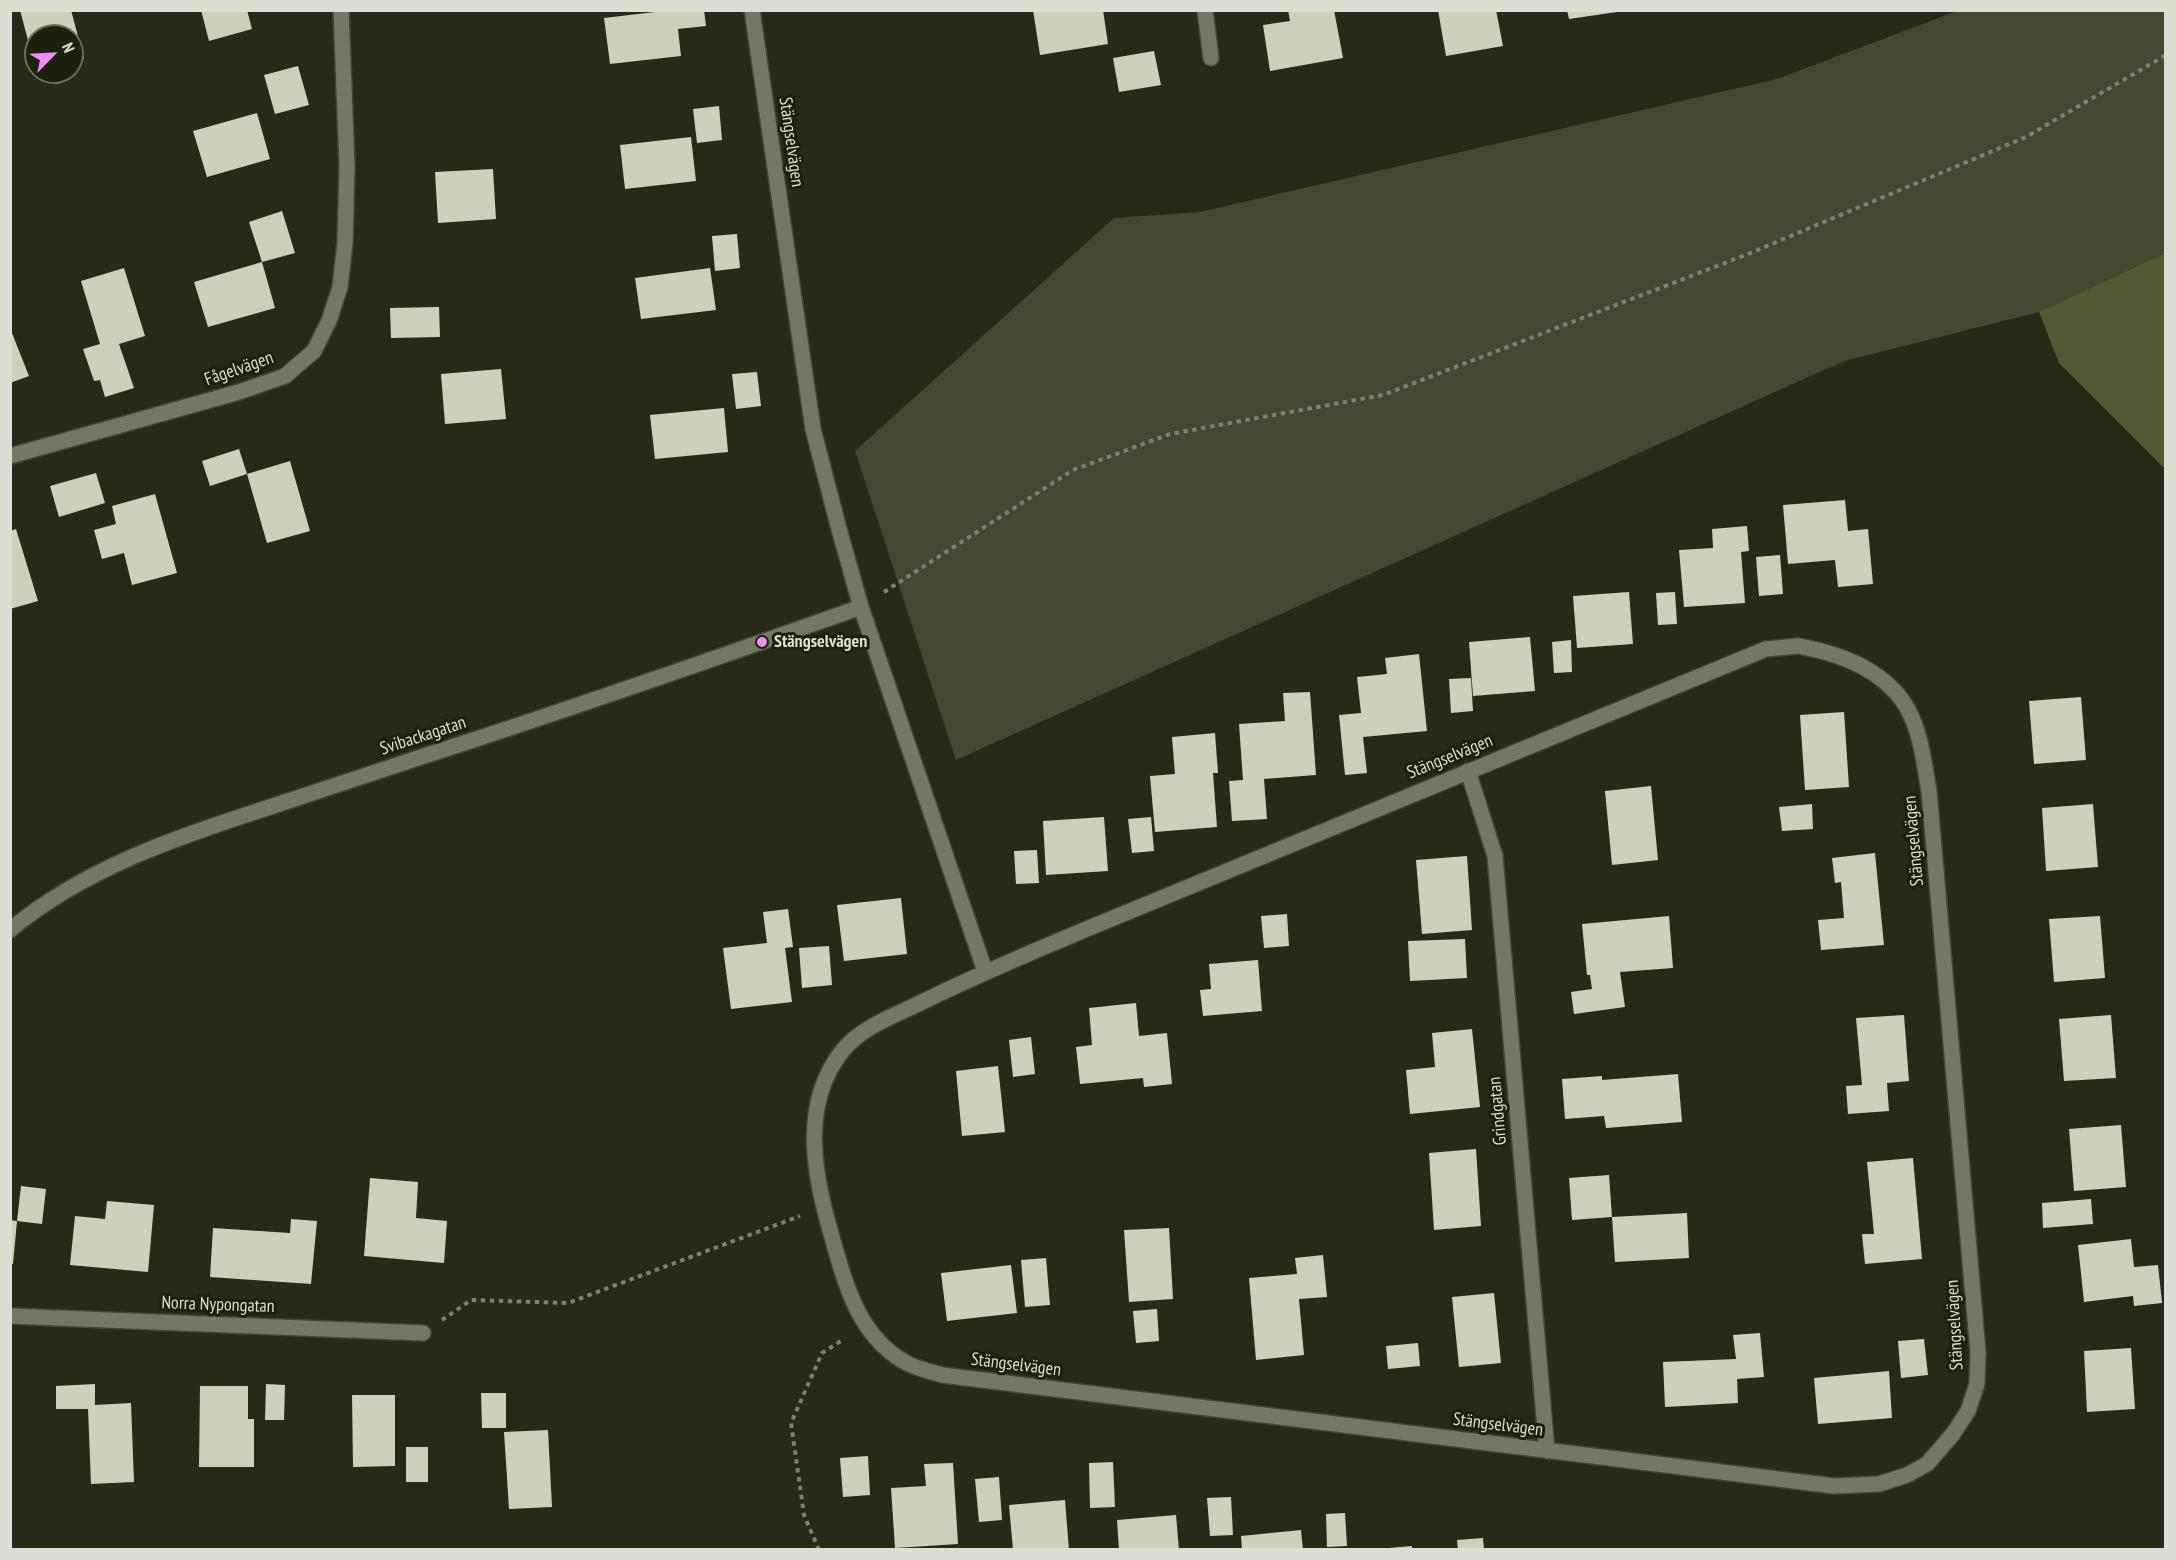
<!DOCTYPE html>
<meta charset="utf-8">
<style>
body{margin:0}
#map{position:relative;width:2176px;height:1560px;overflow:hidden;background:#282a17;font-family:"PT Sans Narrow",sans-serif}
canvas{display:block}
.frame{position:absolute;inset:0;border:12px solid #ddded3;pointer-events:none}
.north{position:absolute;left:24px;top:24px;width:60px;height:60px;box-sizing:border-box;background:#1e200e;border:2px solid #6a6c5d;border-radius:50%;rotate:66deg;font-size:16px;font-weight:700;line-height:24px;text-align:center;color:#ddded3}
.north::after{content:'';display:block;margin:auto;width:21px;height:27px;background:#ee8cf8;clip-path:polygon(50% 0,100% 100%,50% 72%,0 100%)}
</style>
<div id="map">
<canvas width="2176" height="1560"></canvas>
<div class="frame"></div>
<div class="north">N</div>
</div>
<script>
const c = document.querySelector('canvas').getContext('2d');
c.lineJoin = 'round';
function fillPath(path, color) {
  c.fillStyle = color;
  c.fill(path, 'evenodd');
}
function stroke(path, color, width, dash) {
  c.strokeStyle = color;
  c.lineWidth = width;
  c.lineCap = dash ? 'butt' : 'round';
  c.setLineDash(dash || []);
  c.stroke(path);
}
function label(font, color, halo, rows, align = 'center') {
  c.font = font + ' "PT Sans Narrow",sans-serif';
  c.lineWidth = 6;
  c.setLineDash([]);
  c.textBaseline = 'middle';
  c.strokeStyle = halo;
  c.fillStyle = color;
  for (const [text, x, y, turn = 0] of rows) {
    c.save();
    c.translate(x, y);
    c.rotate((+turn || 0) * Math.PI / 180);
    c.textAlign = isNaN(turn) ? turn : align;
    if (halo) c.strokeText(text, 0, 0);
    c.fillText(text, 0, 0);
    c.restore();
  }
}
fillPath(new Path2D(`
 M 1957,11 L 2165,11 L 2165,253 L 2039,312 L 1848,360 L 1826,369 L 956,760 L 855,451 L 1114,218 L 1200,212 L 1777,79 Z`), '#454831');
fillPath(new Path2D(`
 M 2165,253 L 2165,469 L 2059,363 L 2039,312 Z`), '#555932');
fillPath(new Path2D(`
 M 20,10 L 71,10 L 84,59 L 72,62 L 72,36 L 36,36 L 35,67 Z
 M 201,10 L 247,10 L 252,29 L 209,41 Z
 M 672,10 L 704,10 L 706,26 L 678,29 L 681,56 L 610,64 L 604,18 Z
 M 1033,10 L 1103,10 L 1108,44 L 1040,55 Z
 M 1288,10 L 1334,10 L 1343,58 L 1270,71 L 1263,25 L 1290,21 Z
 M 1438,10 L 1496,10 L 1503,46 L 1446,56 Z
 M 1567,10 L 1617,10 L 1617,12 L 1569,19 Z
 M 1154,51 L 1161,85 L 1119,92 L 1113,58 Z
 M 298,66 L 309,105 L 275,114 L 264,75 Z
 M 719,106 L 722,140 L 697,143 L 693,109 Z
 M 257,113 L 270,159 L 207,177 L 193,131 Z
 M 691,137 L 696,181 L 625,189 L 620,145 Z
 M 493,169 L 496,219 L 438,223 L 435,172 Z
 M 282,211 L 295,253 L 262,262 L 275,308 L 208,327 L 194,282 L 262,262 L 249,222 Z
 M 737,234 L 740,268 L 715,271 L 712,236 Z
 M 124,268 L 145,336 L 119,344 L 134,388 L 105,397 L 100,380 L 94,381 L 83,349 L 100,344 L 81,281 Z
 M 710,268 L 716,310 L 641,319 L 635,278 Z
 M 439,307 L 440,337 L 391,338 L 390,308 Z
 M 10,328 L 29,376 L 10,383 Z
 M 501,369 L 506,419 L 445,424 L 441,374 Z
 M 757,372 L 761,406 L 736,409 L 732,374 Z
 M 724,408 L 728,452 L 655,459 L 650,415 Z
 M 239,449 L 247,474 L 210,486 L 202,461 Z
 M 290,461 L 310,531 L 267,543 L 247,474 Z
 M 96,473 L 105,503 L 59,517 L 50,486 Z
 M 155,494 L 177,573 L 132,585 L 124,553 L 102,559 L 94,530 L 116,524 L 112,506 Z
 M 1845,500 L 1848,531 L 1868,529 L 1873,584 L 1838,587 L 1835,560 L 1788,564 L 1783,505 Z
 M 1747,526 L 1749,551 L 1741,552 L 1745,603 L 1684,607 L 1679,550 L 1713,548 L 1712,529 Z
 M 16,529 L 38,601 L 10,609 L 10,531 Z
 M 1780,555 L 1783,594 L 1759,596 L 1756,557 Z
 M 1629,592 L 1633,644 L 1577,648 L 1573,596 Z
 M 1675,592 L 1677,624 L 1658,625 L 1656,593 Z
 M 1530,637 L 1535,691 L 1473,696 L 1469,642 Z
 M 1571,640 L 1572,672 L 1554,673 L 1552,642 Z
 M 1419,654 L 1427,731 L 1363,737 L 1367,773 L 1345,775 L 1339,715 L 1361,713 L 1357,677 L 1387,674 L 1385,658 Z
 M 1471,678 L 1473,711 L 1451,713 L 1449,679 Z
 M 1310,692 L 1316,775 L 1264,779 L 1267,819 L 1232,821 L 1229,781 L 1243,780 L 1239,724 L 1285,721 L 1283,693 Z
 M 2081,697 L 2086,760 L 2034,764 L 2029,701 Z
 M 1844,712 L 1849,787 L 1805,790 L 1800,715 Z
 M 1215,733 L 1218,773 L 1213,773 L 1217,827 L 1155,832 L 1150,776 L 1175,774 L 1172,737 Z
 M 1651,786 L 1658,860 L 1612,865 L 1605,791 Z
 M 1812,804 L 1813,829 L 1782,831 L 1779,807 Z
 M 2093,804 L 2098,867 L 2046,871 L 2042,808 Z
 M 1104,817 L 1108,871 L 1046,875 L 1043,821 Z
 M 1151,817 L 1154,851 L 1132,853 L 1128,819 Z
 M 1037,850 L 1039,883 L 1016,884 L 1014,851 Z
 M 1875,853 L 1884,945 L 1821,950 L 1818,920 L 1844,918 L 1841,882 L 1835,883 L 1832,858 Z
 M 1467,856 L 1472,930 L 1422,934 L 1416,860 Z
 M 901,898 L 907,954 L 844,961 L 837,905 Z
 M 788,909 L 793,947 L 785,948 L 792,1002 L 731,1009 L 723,948 L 767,943 L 763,912 Z
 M 1287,914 L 1289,946 L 1264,948 L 1261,916 Z
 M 1669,916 L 1673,968 L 1620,972 L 1625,1007 L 1574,1014 L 1571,992 L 1592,989 L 1590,975 L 1587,975 L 1582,924 Z
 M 2100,916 L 2105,978 L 2054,982 L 2049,919 Z
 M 1465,939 L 1467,978 L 1410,981 L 1408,941 Z
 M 829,946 L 832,985 L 802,988 L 799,948 Z
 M 1258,960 L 1262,1011 L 1203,1016 L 1200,990 L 1211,989 L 1209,964 Z
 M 1136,1003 L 1139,1036 L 1167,1033 L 1172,1084 L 1144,1087 L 1143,1078 L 1080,1084 L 1076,1047 L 1092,1045 L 1089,1008 Z
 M 1904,1015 L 1909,1081 L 1887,1083 L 1889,1111 L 1848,1114 L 1846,1086 L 1862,1085 L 1856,1018 Z
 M 2111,1015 L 2116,1078 L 2064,1081 L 2059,1019 Z
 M 1472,1029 L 1480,1107 L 1410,1114 L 1406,1070 L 1435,1067 L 1432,1033 Z
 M 1031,1037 L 1035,1074 L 1013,1077 L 1009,1040 Z
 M 998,1066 L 1005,1132 L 962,1136 L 956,1071 Z
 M 1678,1074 L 1682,1122 L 1606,1128 L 1604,1116 L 1565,1119 L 1562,1079 L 1602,1076 L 1602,1080 Z
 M 2121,1125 L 2126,1187 L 2074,1191 L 2069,1129 Z
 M 1476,1149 L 1481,1226 L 1434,1230 L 1429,1153 Z
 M 1913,1158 L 1922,1259 L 1865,1264 L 1862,1234 L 1874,1234 L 1867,1162 Z
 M 1609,1175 L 1612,1217 L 1572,1220 L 1569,1178 Z
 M 370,1178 L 418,1182 L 416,1218 L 447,1221 L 444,1263 L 364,1256 Z
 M 21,1186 L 46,1189 L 42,1224 L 17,1221 L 13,1264 L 10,1264 L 10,1220 L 17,1221 Z
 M 2091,1199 L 2093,1224 L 2043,1228 L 2042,1203 Z
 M 107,1201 L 154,1205 L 148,1272 L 70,1265 L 75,1216 L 105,1219 Z
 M 1687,1213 L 1689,1258 L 1615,1262 L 1612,1217 Z
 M 291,1219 L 317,1221 L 311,1284 L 210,1277 L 213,1228 L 290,1233 Z
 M 1169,1228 L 1173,1299 L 1129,1302 L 1124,1230 Z
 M 2131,1239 L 2134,1267 L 2158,1265 L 2162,1303 L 2134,1306 L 2133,1296 L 2084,1302 L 2078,1245 Z
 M 1323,1255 L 1327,1297 L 1299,1299 L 1304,1355 L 1256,1360 L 1249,1278 L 1297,1274 L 1295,1258 Z
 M 1046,1258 L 1050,1305 L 1025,1307 L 1021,1260 Z
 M 1011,1265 L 1017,1313 L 947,1321 L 941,1273 Z
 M 1494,1293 L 1501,1363 L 1459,1367 L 1452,1297 Z
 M 1157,1309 L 1159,1341 L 1136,1343 L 1133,1311 Z
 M 1760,1333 L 1764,1377 L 1737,1379 L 1738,1403 L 1665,1407 L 1663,1362 L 1736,1359 L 1733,1335 Z
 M 1924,1339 L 1928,1375 L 1901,1378 L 1898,1341 Z
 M 1418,1343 L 1420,1366 L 1388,1369 L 1386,1346 Z
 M 2131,1348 L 2135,1409 L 2087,1412 L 2084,1351 Z
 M 1889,1371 L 1892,1418 L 1818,1424 L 1814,1378 Z
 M 95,1384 L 95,1405 L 131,1403 L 134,1482 L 91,1484 L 88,1409 L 56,1409 L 56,1386 Z
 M 266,1384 L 285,1385 L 284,1420 L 265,1420 Z
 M 200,1386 L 248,1386 L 248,1419 L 254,1419 L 254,1467 L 199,1467 Z
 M 481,1393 L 506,1393 L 506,1428 L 482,1428 Z
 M 352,1395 L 395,1395 L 395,1466 L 353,1467 Z
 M 548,1430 L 552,1507 L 509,1509 L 504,1432 Z
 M 406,1447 L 428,1447 L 428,1482 L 406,1482 Z
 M 868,1456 L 870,1495 L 843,1497 L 840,1458 Z
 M 1113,1462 L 1115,1507 L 1090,1508 L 1089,1463 Z
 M 953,1463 L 958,1544 L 895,1548 L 891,1488 L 926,1486 L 924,1464 Z
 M 999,1477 L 1002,1520 L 979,1522 L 975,1479 Z
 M 1231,1497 L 1233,1535 L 1210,1536 L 1207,1498 Z
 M 1065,1500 L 1069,1550 L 1013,1550 L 1009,1505 Z
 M 1345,1513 L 1347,1546 L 1327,1547 L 1326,1514 Z
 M 1176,1515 L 1179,1550 L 1119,1550 L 1117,1520 Z
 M 1301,1530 L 1303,1550 L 1242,1550 L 1241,1536 Z
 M 1483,1538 L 1484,1550 L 1458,1550 L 1457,1540 Z
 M 1412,1546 L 1412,1550 L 1389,1550 L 1389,1548 Z`), '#ced1b9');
const minor = new Path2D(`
 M 752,10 L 813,429 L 839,529 L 861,607 L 985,971
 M 1205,10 L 1211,58
 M 10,456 L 239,392 L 285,376 L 314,351 L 329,321 L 340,287 L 345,243 L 347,166 L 341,10
 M 1798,646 C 1838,653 1883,669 1906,706 C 1921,731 1924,763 1929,791 L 1978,1352 L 1977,1384 L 1968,1411 L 1953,1434 L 1927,1464 L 1907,1475 L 1879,1484 L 1834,1486 L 942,1375 C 929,1371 914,1368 903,1361 C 856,1333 844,1279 830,1230 C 813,1171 801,1102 843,1050 C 862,1027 894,1016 920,1003 C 981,973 1043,947 1106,921 C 1326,830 1546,739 1766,649 Z
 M 1468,771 L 1495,856 L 1547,1451
 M 10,930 C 84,868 180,836 270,807 C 319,791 369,774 418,758 C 567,710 714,659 861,607
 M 10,1316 L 423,1333`);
stroke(minor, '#454735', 18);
stroke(new Path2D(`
 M 884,592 L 1073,470 L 1170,434 L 1383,395 L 1748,254 L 2026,137 L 2166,55
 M 442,1320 L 471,1300 L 568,1303 L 800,1216
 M 819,1550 L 804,1515 L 791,1423 L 822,1353 L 844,1339`), '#7d7f70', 4, [4.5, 4.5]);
stroke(minor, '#757766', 15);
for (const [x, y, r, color] of [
 [762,642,6,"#ee8cf8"]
]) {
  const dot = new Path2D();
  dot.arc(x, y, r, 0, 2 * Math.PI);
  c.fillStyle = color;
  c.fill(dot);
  stroke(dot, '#1e200e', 2);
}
label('18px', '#ddded3', '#1e200e', [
 ["Stängselvägen",791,142,82],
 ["Fågelvägen",239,369,-19],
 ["Svibackagatan",423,736,-18],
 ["Stängselvägen",1450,757,-22],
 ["Stängselvägen",1914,841,-95],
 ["Grindgatan",1498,1111,-95],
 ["Norra Nypongatan",218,1305,2],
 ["Stängselvägen",1955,1325,-93],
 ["Stängselvägen",1016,1365,7],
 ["Stängselvägen",1498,1425,7]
]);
label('bold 18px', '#ddded3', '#1e200e', [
 ["Stängselvägen",774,642]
], 'left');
</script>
